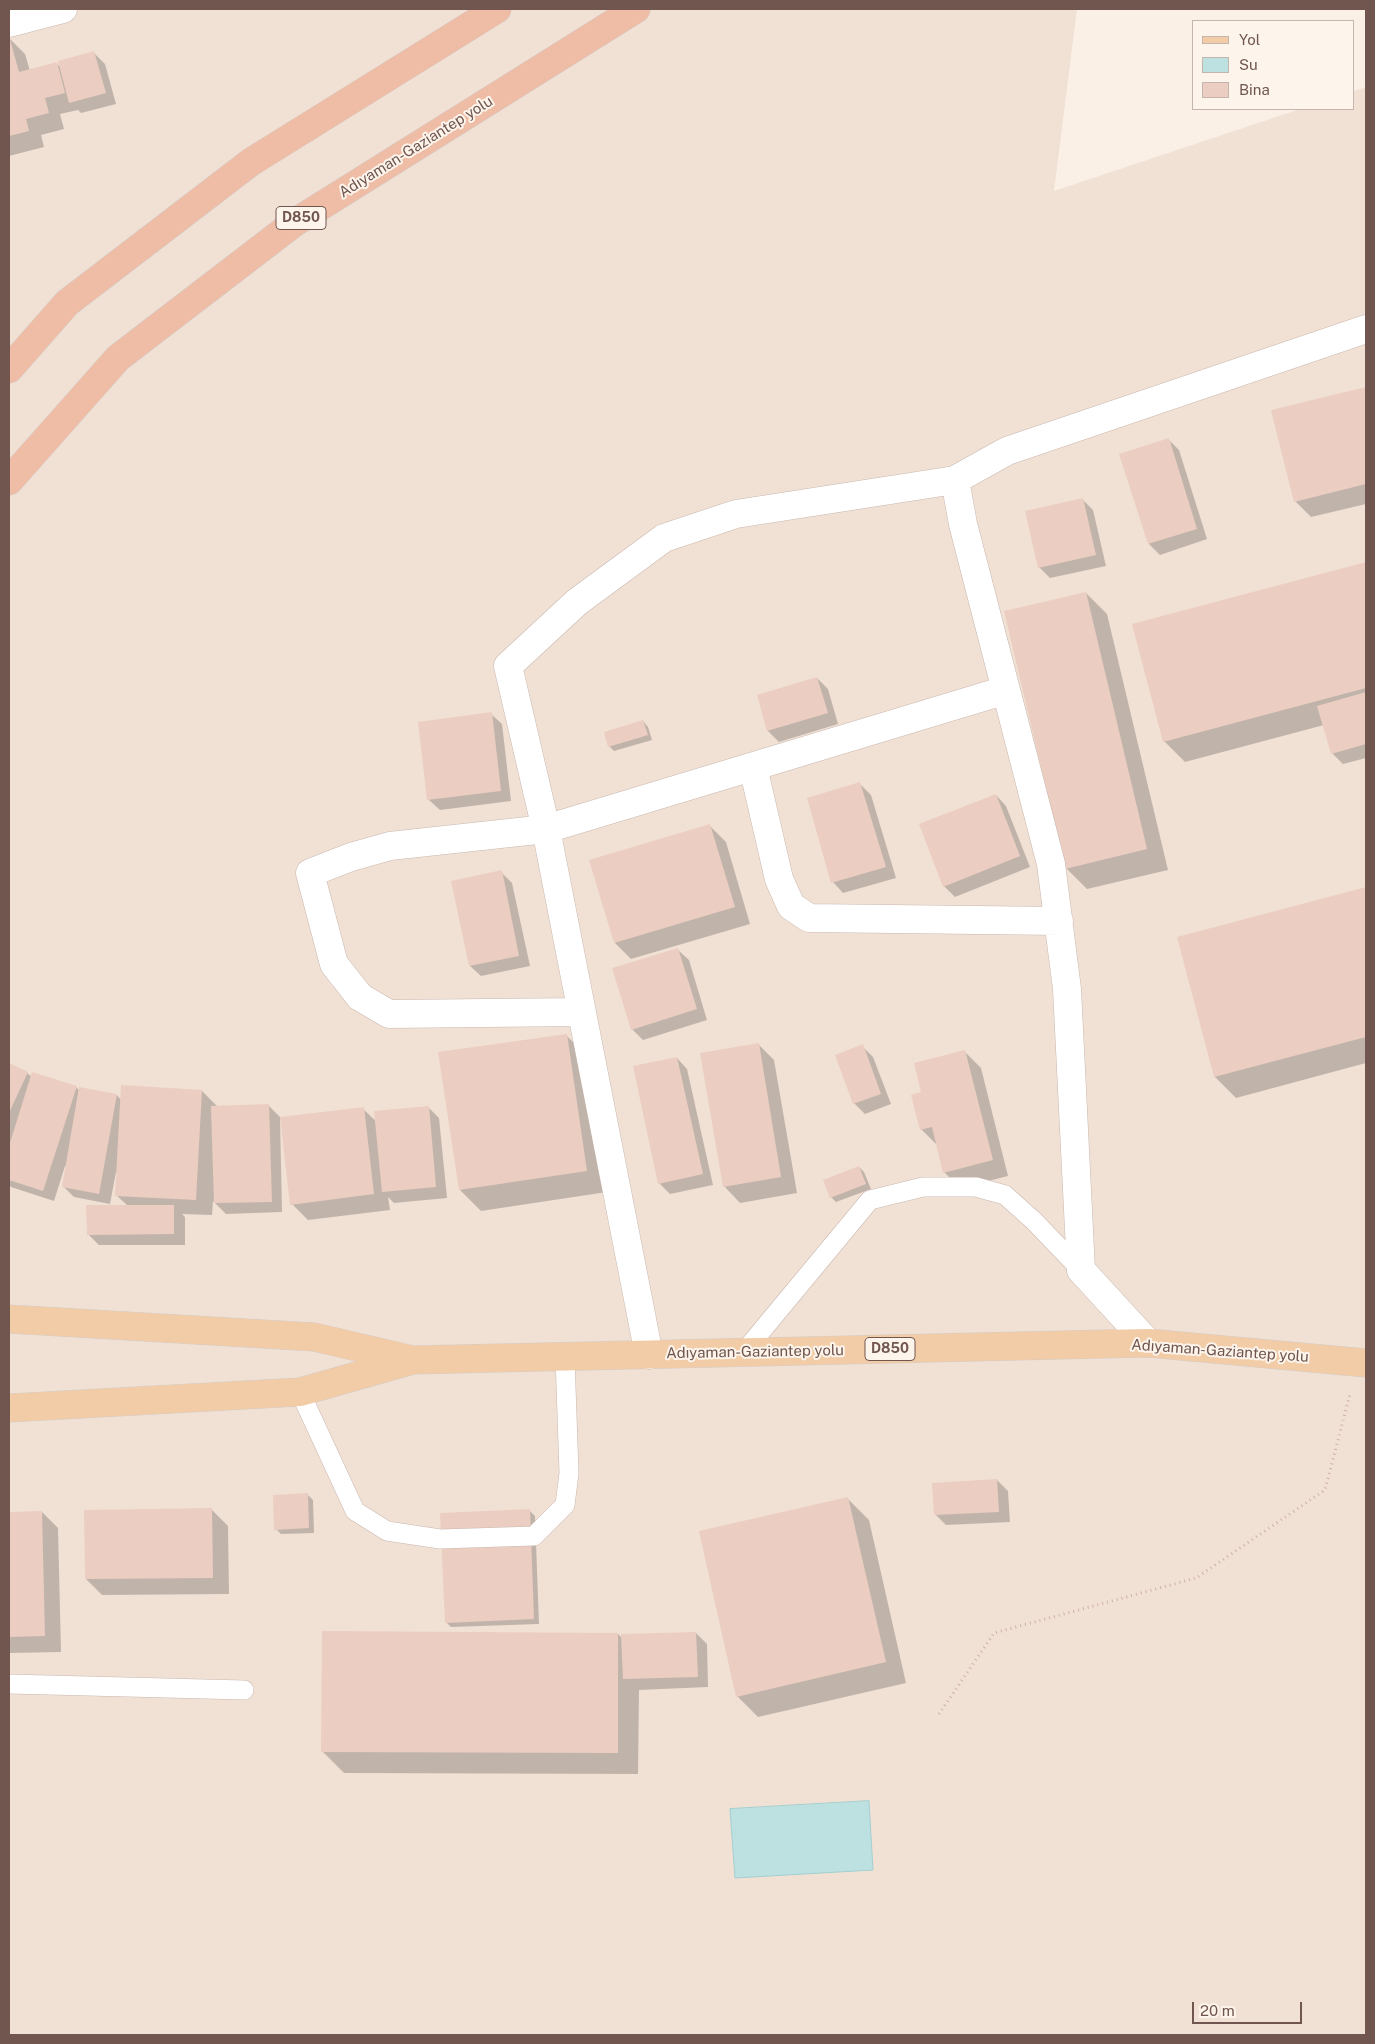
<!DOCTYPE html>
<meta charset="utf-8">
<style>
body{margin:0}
#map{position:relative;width:1375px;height:2044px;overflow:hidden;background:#faf0e6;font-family:"Public Sans",sans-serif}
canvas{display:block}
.frame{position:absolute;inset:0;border:10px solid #70564e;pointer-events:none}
.legend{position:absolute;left:1192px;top:20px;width:162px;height:90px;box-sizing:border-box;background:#fdf4ec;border:1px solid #c5b5ad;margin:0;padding:6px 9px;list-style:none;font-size:15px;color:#70564e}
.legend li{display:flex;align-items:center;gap:10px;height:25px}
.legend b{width:25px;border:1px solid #c5b5ad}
.scale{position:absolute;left:1192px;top:2002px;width:110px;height:22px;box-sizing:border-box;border:2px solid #70564e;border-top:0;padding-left:6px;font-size:15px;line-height:18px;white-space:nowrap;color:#70564e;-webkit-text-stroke:4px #fdf4ec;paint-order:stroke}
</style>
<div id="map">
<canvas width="1375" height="2044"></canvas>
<div class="frame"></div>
<ul class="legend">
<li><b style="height:6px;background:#f1cca6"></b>Yol</li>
<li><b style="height:14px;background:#bde0e1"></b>Su</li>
<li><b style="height:14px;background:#eccdc1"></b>Bina</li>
</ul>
<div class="scale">20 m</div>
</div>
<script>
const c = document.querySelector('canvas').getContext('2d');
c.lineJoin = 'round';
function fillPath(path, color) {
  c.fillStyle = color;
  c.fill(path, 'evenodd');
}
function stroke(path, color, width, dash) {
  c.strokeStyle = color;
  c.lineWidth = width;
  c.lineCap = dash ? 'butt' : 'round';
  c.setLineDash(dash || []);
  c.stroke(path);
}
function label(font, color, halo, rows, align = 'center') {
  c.font = font + ' "Public Sans",sans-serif';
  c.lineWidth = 4;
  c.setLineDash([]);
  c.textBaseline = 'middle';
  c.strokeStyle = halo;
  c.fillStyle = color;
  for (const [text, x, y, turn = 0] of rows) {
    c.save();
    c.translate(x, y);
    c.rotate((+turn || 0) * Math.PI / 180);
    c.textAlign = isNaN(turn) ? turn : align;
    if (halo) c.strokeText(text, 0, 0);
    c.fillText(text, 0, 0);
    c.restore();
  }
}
fillPath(new Path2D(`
 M 9,9 L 1077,9 L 1054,191 L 1300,109 L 1354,109 L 1354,91 L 1366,87 L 1366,2035 L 9,2035 Z`), '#f1e1d5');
const water = new Path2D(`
 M 869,1801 L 873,1870 L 735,1878 L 730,1809 Z`);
fillPath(water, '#bde0e1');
stroke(water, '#a4d0d2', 1);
fillPath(new Path2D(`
 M 9,38 L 25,54 L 30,71 L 57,64 L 62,68 L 94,53 L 105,64 L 116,104 L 81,113 L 78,110 L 60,114 L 64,129 L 41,135 L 44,147 L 9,156 Z
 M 1366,388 L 1366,504 L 1311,517 L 1295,501 L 1273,411 Z
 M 1168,439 L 1179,450 L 1207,539 L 1160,555 L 1149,544 Z
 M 1082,499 L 1093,510 L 1106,566 L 1050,578 L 1039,567 Z
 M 1366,563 L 1366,758 L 1343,764 L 1332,753 L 1324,725 L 1185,762 L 1164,741 L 1133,625 Z
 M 1086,593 L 1107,614 L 1168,870 L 1087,889 L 1066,868 Z
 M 817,678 L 828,689 L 838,724 L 779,742 L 768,731 L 758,696 Z
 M 491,714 L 502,724 L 511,801 L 440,810 L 429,800 Z
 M 643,721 L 648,727 L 652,740 L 614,751 L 609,746 Z
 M 860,784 L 871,795 L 896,878 L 843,893 L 833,882 Z
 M 996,795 L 1006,806 L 1030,867 L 955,897 L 944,886 Z
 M 710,826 L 726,842 L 750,924 L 631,959 L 615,943 Z
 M 501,872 L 512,883 L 530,966 L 481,976 L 470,966 Z
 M 1366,888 L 1366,1063 L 1236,1098 L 1215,1077 L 1178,938 Z
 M 678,950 L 689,960 L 707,1020 L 643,1040 L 632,1029 Z
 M 566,1035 L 587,1056 L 607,1192 L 481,1211 L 460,1190 L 440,1053 Z
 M 758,1044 L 774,1060 L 797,1193 L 740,1203 L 724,1186 Z
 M 862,1046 L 873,1057 L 891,1104 L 865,1114 L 854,1103 Z
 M 965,1052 L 981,1068 L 1008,1176 L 960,1188 L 944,1172 L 937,1145 L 921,1129 L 923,1093 Z
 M 677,1058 L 687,1069 L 713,1185 L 670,1194 L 659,1183 Z
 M 9,1064 L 27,1073 L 32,1077 L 76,1087 L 80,1091 L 117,1095 L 121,1100 L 202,1091 L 218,1107 L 269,1106 L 280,1117 L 282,1212 L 226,1214 L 213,1201 L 212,1215 L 182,1214 L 185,1217 L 185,1245 L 99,1245 L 88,1234 L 128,1206 L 116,1195 L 117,1172 L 116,1172 L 110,1204 L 74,1197 L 63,1186 L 67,1166 L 65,1166 L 54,1201 L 11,1187 L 9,1185 Z
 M 428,1107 L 439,1118 L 447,1198 L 394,1203 L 388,1197 L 390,1210 L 308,1220 L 292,1204 L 363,1109 L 377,1122 Z
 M 859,1167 L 864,1172 L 871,1189 L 836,1202 L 831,1197 Z
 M 997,1480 L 1008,1491 L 1010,1522 L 946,1525 L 935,1514 Z
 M 308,1495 L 313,1500 L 314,1533 L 281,1534 L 276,1529 Z
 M 848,1499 L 869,1520 L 906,1683 L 758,1717 L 737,1696 Z
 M 212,1510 L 228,1526 L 229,1594 L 102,1595 L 86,1579 Z
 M 529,1510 L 535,1516 L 539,1624 L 451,1627 L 446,1622 Z
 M 42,1512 L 58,1528 L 61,1652 L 9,1653 L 9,1513 Z
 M 696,1633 L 707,1644 L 708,1687 L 639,1690 L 638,1774 L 344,1773 L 323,1752 L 618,1634 L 622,1638 Z`), '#0003');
fillPath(new Path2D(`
 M 9,36 L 19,72 L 57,62 L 65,93 L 45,98 L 49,113 L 26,119 L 29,131 L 9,136 Z
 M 94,51 L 106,93 L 69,103 L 58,61 Z
 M 1366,387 L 1366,484 L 1294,502 L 1271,410 Z
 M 1169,438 L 1197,529 L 1148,544 L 1119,454 Z
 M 1083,498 L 1096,555 L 1038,568 L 1025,511 Z
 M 1366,562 L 1366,688 L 1163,742 L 1132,624 Z
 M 1086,592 L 1147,849 L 1065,869 L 1004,611 Z
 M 817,677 L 828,713 L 767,731 L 757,695 Z
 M 1366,692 L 1366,744 L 1331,754 L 1317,706 Z
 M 492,712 L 501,791 L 427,800 L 418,722 Z
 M 643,720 L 648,735 L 608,747 L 604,732 Z
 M 860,782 L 886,867 L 831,883 L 807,798 Z
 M 996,794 L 1020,856 L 943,887 L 919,824 Z
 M 710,824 L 735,907 L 614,943 L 589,860 Z
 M 502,870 L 519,956 L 469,966 L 451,881 Z
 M 1366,887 L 1366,1037 L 1214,1077 L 1177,937 Z
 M 678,948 L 697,1009 L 631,1030 L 612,968 Z
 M 567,1034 L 587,1171 L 459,1190 L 438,1052 Z
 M 759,1043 L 781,1177 L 723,1187 L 700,1053 Z
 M 863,1044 L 881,1094 L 853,1104 L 835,1055 Z
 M 965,1050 L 993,1160 L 943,1173 L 932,1127 L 920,1130 L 911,1095 L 921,1092 L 914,1063 Z
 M 677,1057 L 703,1174 L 658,1184 L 633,1066 Z
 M 9,1063 L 28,1072 L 9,1113 Z
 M 32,1072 L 77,1086 L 43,1191 L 9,1180 L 9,1146 Z
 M 121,1085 L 202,1090 L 196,1200 L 115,1196 Z
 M 79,1087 L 117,1094 L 99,1194 L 62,1187 Z
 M 269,1104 L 272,1202 L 214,1203 L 211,1106 Z
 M 429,1106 L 436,1187 L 382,1192 L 374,1111 Z
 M 364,1107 L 374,1194 L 290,1205 L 280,1117 Z
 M 859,1166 L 866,1184 L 830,1198 L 823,1180 Z
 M 86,1205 L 174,1205 L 174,1234 L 87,1235 Z
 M 997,1479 L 999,1512 L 934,1515 L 932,1483 Z
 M 308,1493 L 309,1528 L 274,1530 L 273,1495 Z
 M 848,1497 L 886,1662 L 736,1697 L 699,1531 Z
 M 212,1508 L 213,1578 L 85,1579 L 84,1510 Z
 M 530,1509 L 534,1619 L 445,1623 L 440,1513 Z
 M 42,1511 L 45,1636 L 9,1637 L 9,1512 Z
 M 322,1631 L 618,1633 L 618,1753 L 321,1752 Z
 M 696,1632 L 698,1677 L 623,1679 L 621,1634 Z`), '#eccdc1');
const service = new Path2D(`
 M 744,1352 L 870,1200 L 923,1187 L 976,1187 L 1005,1195 L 1034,1221 L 1081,1270
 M 300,1392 L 355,1511 L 387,1531 L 440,1539 L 534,1536 L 565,1505 L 569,1473 L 565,1357
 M 9,1684 L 244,1690`);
const minor = new Path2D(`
 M 9,23 L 63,9
 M 753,767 L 779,879 L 791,906 L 809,918 L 1059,921
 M 582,1012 L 389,1014 L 360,997 L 334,964 L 310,873 L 351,857 L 390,846 L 546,829 L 1006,690
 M 1148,1343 L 1081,1270 L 1067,989 L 1051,864 L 963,524 L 955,480 L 1007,451 L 1366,329
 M 649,1355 L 546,829 L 508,666 L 577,602 L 664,538 L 736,514 L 955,480`);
const primary = new Path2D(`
 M 9,1319 L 314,1337 L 413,1360 L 300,1392 L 9,1408
 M 413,1360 L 1148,1343 L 1366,1363`);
const trunk = new Path2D(`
 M 9,369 L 67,303 L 251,162 L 497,9
 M 9,481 L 118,358 L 294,223 L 636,9`);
stroke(service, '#cab7ae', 20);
stroke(minor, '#cab7ae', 29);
stroke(primary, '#d4ccca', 29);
stroke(trunk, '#d4ccca', 29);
stroke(new Path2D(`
 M 939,1714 L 994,1633 L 1196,1578 L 1325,1490 L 1350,1394`), '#d1b0a4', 3, [1, 4]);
stroke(service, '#fff', 19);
stroke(minor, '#fff', 28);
stroke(primary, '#f1cca6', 28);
stroke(trunk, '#efbda5', 28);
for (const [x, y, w] of [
 [301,218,50],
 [890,1349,50]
]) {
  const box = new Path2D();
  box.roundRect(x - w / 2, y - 11.5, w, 23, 4);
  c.fillStyle = '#fdf4ec';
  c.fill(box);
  stroke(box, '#70564e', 1);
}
label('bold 14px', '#70564e', null, [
 ["D850",301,218],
 ["D850",890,1349]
]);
label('15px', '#70564e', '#fdf4ec', [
 ["Adıyaman-Gaziantep yolu",416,147,-32],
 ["Adıyaman-Gaziantep yolu",1220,1351,4],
 ["Adıyaman-Gaziantep yolu",755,1352,-1]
]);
</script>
